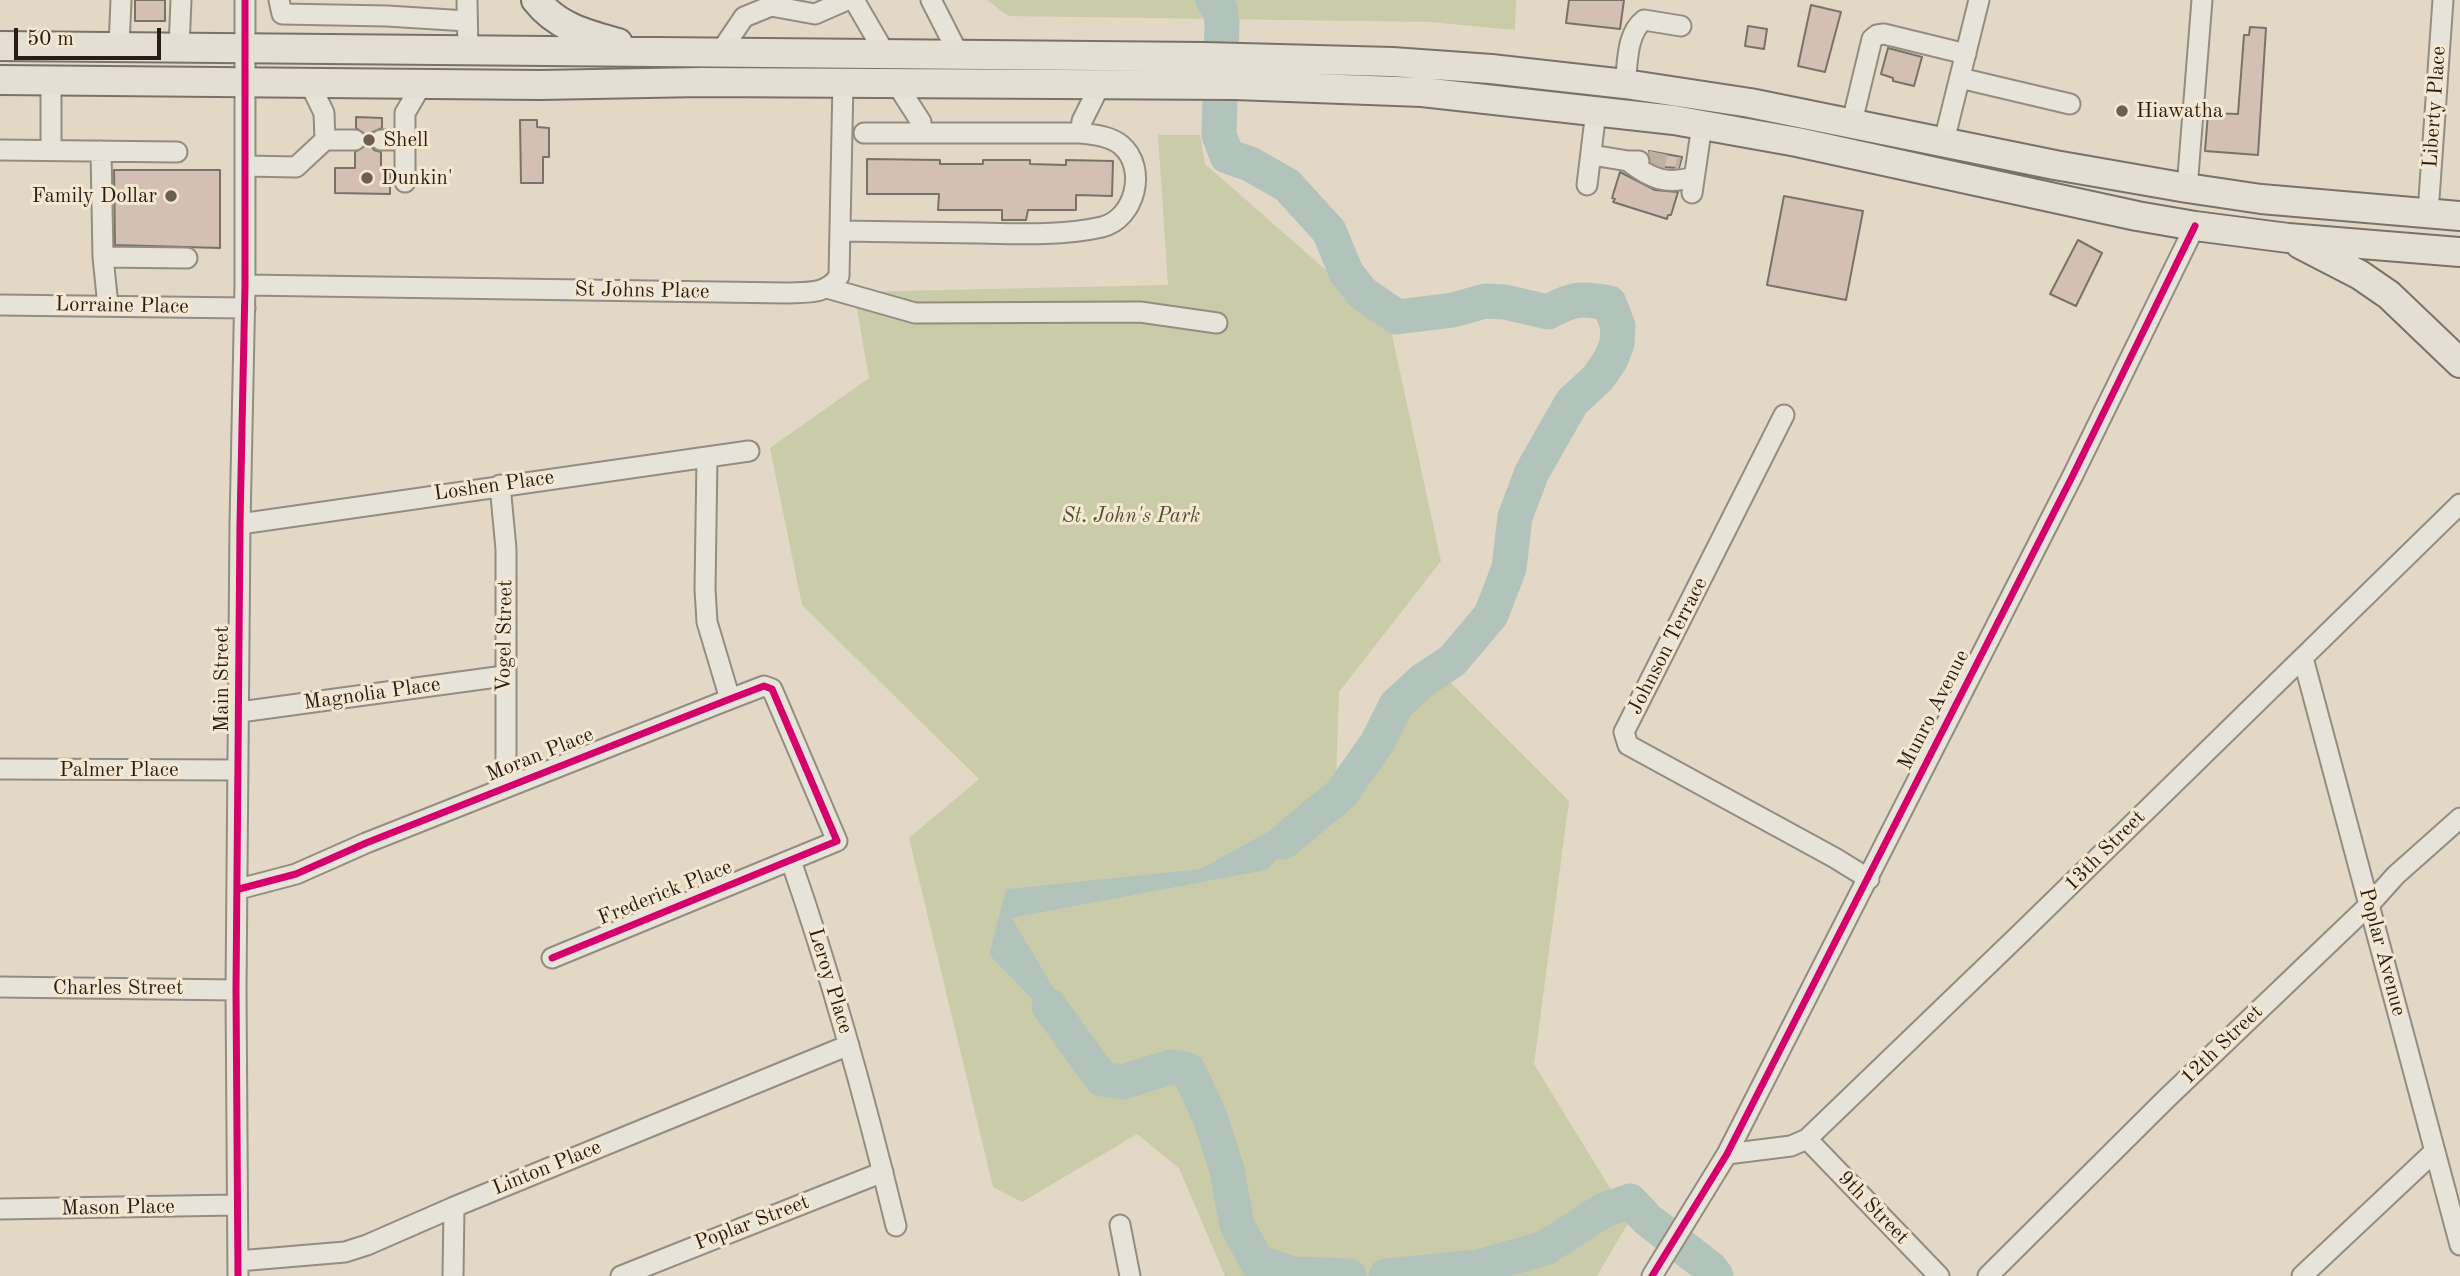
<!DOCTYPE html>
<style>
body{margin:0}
#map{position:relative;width:2460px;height:1276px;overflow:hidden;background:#e2d8c5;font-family:"Old Standard TT",serif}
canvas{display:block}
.scale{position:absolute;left:14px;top:28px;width:147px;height:32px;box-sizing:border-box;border:4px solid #291c18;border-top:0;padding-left:9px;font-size:21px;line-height:24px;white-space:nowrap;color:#291c18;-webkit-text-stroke:5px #f5e8d1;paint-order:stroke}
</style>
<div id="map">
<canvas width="2460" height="1276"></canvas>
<div class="scale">50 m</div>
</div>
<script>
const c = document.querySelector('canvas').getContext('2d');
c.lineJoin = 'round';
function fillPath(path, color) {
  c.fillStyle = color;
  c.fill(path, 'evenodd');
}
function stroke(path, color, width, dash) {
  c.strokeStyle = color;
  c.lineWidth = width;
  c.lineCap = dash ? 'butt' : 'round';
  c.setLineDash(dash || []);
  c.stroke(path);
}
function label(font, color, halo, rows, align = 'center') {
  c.font = font + ' "Old Standard TT",serif';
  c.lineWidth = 6;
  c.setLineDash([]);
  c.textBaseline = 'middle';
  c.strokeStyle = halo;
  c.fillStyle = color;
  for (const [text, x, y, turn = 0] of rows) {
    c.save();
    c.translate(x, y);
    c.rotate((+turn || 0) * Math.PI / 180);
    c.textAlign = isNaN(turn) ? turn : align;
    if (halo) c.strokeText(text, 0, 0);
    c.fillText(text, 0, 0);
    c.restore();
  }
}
fillPath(new Path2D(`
 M 987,0 L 1516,0 L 1515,30 L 1430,22 L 1008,16 Z
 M 1158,135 L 1200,135 L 1205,164 L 1390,326 L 1441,561 L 1339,692 L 1336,778 L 1296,816 L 1200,869 L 1007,889 L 989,955 L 1099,1067 L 1012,918 L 1267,870 L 1444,676 L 1569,801 L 1534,1064 L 1613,1193 L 1635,1211 L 1597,1276 L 1225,1276 L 1179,1168 L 1137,1134 L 1022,1202 L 993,1187 L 909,838 L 979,779 L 802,605 L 770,448 L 869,378 L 854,292 L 1168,285 Z`), '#cacba8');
fillPath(new Path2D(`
 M 1431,655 L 1444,664 L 1444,676 L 1267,870 L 1012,918 L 1102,1070 L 989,955 L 1006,889 L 1200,869 L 1296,816 L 1356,759 L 1396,684 L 1413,666 Z`), '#b1c3ba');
stroke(new Path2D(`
 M 1213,0 L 1220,9 L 1222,23 L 1219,135 L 1227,156 L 1250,164 L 1287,185 L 1329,231 L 1346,272 L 1362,293 L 1397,317 L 1453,310 L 1485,301 L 1505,302 L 1548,312 C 1573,298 1582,298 1609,303 L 1618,326 L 1617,343 L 1611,359 L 1598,378 L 1572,402 L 1532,472 L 1515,517 L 1509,568 L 1491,615 L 1452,661 L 1422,681 L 1396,705 L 1377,743 L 1341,794 L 1283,842
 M 1049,1006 L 1102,1079 L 1122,1082 L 1171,1067 L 1188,1070 L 1210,1117 L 1227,1170 L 1237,1225 L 1257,1262 L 1293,1274 L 1349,1276
 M 1386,1276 L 1478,1267 L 1545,1248 L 1604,1210 L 1630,1201 L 1648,1220 L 1710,1268 L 1716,1276`), '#b1c3ba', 35);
const building = new Path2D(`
 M 135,0 L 165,0 L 165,21 L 135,21 Z
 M 1569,0 L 1624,0 L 1620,29 L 1566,23 Z
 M 1811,5 L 1841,12 L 1825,72 L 1798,66 Z
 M 1748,26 L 1767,29 L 1764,49 L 1745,46 Z
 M 2250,27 L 2266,28 L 2258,155 L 2205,151 L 2208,113 L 2238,114 L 2244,35 L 2249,35 Z
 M 1888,48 L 1922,57 L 1914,86 L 1893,81 L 1893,78 L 1881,74 Z
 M 356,117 L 382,118 L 382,128 L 371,133 L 369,141 L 374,150 L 381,152 L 381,168 L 390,168 L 390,194 L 335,193 L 335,168 L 355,168 L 355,152 L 366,145 L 366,135 L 356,128 Z
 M 520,120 L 537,120 L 537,127 L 549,128 L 549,157 L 543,157 L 543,183 L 521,183 Z
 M 1649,151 L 1682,157 L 1679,168 L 1662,167 L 1651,162 Z
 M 867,159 L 940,160 L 940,164 L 983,164 L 983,160 L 1030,160 L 1030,164 L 1066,165 L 1066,160 L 1113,161 L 1112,196 L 1076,195 L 1076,210 L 1028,210 L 1026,220 L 1002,220 L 1002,210 L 938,210 L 939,194 L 867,194 Z
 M 114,170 L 220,170 L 220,248 L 115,245 Z
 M 1620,172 L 1655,190 L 1678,192 L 1671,215 L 1668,215 L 1667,219 L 1613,202 L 1615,199 L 1612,198 Z
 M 1784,196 L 1863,211 L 1846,300 L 1767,285 Z
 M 2078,240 L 2102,253 L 2076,306 L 2050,294 Z`);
fillPath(building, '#d3bfb3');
stroke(building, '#797269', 2);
stroke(new Path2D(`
 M 1647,160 L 1679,167`), '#bdb2a2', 19, [19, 10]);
const minor = new Path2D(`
 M 279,0 L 282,14 L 387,16 L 467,21
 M 467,0 L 468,51
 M 854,0 L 886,55
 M 931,0 L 959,55
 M 771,6 L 815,14 L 847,0
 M 119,47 L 121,0
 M 179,48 L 181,0
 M 719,54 L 744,17 L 771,6 L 778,0
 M 1960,78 L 2070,104
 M 896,83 L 921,122 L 921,133
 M 310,84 L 324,113 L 325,140
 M 1625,84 C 1628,63 1626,34 1644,20 L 1681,26
 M 1852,122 L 1872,39 L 1877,35 L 1884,34 L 1966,54
 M 1081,133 L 1082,121 L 1100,85
 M 381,140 L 405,140
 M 1944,141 L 1979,0
 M 0,150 L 177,152
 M 51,150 L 51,81
 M 101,151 L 103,257 L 108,306
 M 1592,155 L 1628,161 L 1639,161
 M 1628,161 C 1651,179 1666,185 1694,177
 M 246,166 L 296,167 L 325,140 L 355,140
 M 405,182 L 405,113 L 422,84
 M 1587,185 L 1596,111
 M 2187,188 L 2202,0
 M 1692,193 L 1702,125
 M 2428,213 L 2443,0
 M 840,231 C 887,232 933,232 979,233 C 1019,234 1062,236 1102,227 C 1135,219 1148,168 1121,145 C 1110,136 1095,135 1081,133 L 864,133
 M 103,257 L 187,258
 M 245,285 L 786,293 C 806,292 827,295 839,276 L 843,82
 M 827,288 L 915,313 L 1140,312 L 1217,323
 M 0,305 L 245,308
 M 1784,415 L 1624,732 L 1628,745 L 1835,858 L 1869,879
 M 707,457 L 705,589 L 707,622 L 730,699
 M 500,485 L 506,549 L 506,787
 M 240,524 L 749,451
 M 2303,658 L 2460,1245
 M 240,712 L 504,676
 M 0,769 L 238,770
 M 791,861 C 833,981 866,1102 896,1226
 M 239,889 L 296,874 L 366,843 L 730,699 L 764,686 L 772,689 L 837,841 L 552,958
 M 0,987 L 236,990
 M 1807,1139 L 1939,1276
 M 1727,1154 L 1791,1146 L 1807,1139 L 2022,932 L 2460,504
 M 0,1209 L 236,1205
 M 1120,1225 L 1130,1276
 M 238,1261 L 345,1252 L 367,1245 L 454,1207 L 849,1045
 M 238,1276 L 236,990 L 240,524 L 245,285 L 245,0
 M 453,1276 L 454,1207
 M 621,1276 L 883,1172
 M 1652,1276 L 1727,1154 L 2072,477 L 2195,226
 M 1988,1276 L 2165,1100 L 2369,905 L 2396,875 L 2460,818
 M 2302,1276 L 2435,1151`);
const highway = new Path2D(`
 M 536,0 C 557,27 586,34 618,43
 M 0,46 L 1204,57 L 1392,62 L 1491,69 L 1625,84 L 1750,103 L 2055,165 L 2187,188 L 2261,199 L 2460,216
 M 0,80 L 540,85 L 701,82 L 1235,85 L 1422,92 L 1674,120 L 1797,142 L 2137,216 L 2195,226 L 2288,238 L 2460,252
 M 2300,244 L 2360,275 L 2389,295 L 2460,363`);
stroke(minor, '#938c80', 23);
stroke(highway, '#797269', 32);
stroke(minor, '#e8e3d9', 19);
stroke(highway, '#e5ded3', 28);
stroke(new Path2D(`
 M 239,889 L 296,874 L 366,843 L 730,699 L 764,686 L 772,689 L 837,841 L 552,958
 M 238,1276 L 236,990 L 240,524 L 245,285 L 245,0
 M 1652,1276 L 1727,1154 L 2072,477 L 2195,226`), '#d6006c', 7);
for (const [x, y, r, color] of [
 [2122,111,7,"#6a5e55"],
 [369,140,7,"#6a5e55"],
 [367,178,7,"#6a5e55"],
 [171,196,7,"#6a5e55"]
]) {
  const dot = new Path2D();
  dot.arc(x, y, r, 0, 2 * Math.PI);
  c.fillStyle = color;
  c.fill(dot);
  stroke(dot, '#f5e8d1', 2.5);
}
label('21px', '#291c18', '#f5e8d1', [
 ["Liberty Place",2435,107,-86],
 ["St Johns Place",642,291,1],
 ["Lorraine Place",122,306,1],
 ["Loshen Place",494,486,-8],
 ["Vogel Street",505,636,-89],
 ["Johnson Terrace",1668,646,-63],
 ["Main Street",222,679,-90],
 ["Magnolia Place",372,694,-8],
 ["Munro Avenue",1934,710,-63],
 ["Moran Place",540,755,-22],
 ["Palmer Place",119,770],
 ["13th Street",2105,851,-45],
 ["Frederick Place",665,893,-22],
 ["Poplar Avenue",2382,952,75],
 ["Leroy Place",830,981,73],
 ["Charles Street",118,988],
 ["12th Street",2222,1045,-44],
 ["Linton Place",547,1168,-22],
 ["Mason Place",118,1208,-1],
 ["9th Street",1873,1208,46],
 ["Poplar Street",752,1223,-21]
]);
label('21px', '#291c18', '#f5e8d1', [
 ["Hiawatha",2136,111],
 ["Shell",383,140],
 ["Dunkin'",381,178],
 ["Family Dollar",157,196,"right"]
], 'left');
label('italic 21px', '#534e3c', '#f5e8d1', [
 ["St. John's Park",1131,516]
]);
</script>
